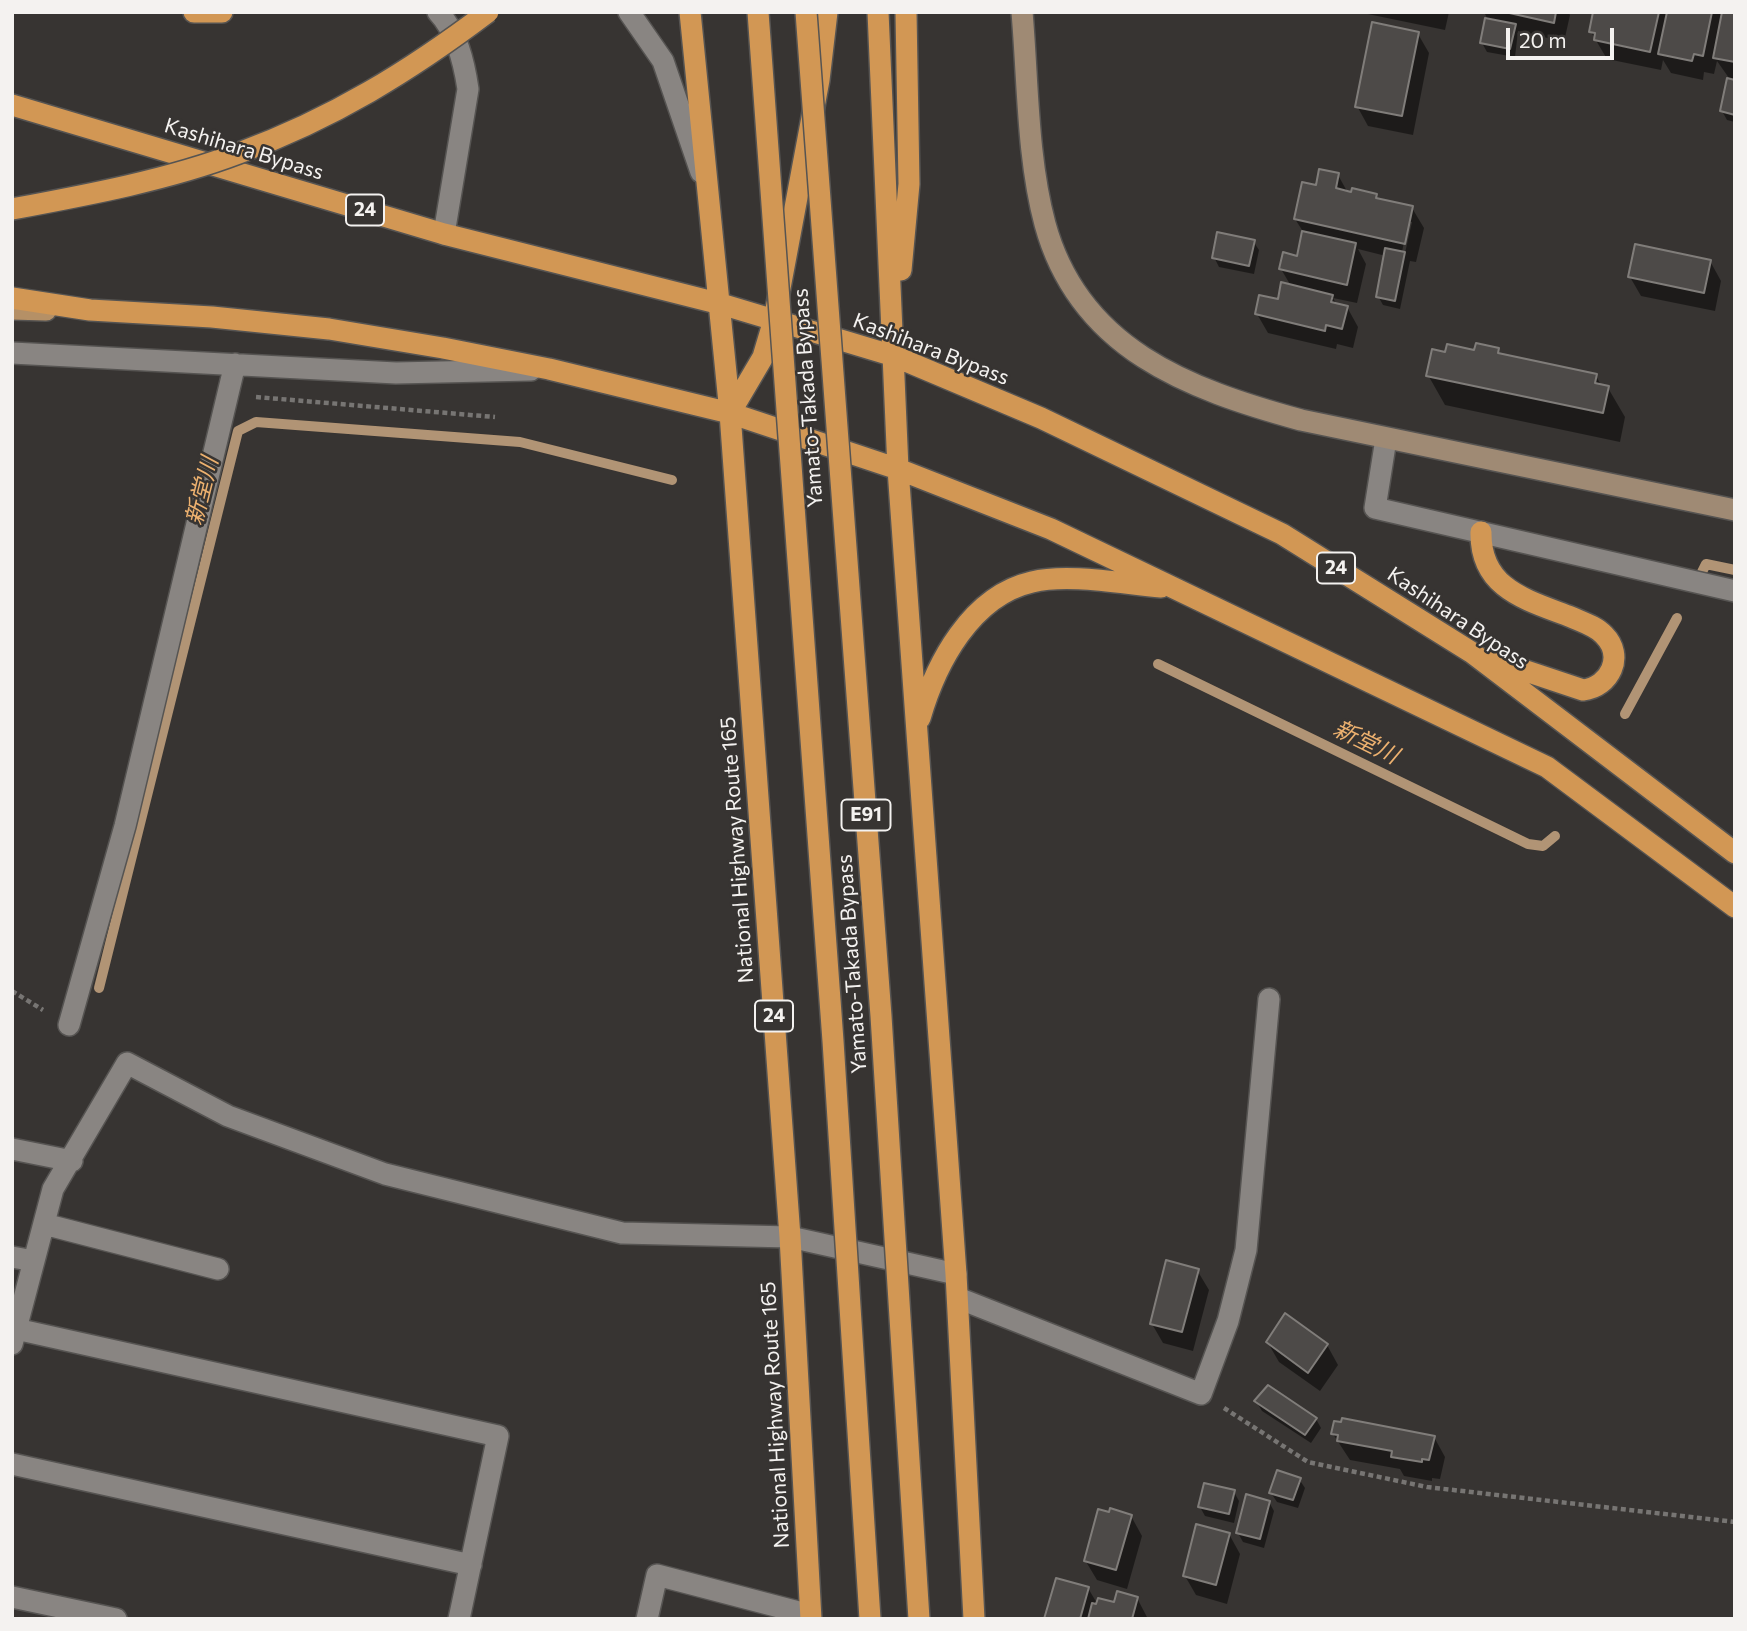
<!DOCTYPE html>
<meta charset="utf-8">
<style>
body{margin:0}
#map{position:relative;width:1747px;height:1631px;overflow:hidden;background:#373432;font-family:Commissioner,sans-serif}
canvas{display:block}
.frame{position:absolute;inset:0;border:14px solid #f4f2f0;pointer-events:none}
.scale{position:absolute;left:1506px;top:28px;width:108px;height:32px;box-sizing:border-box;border:4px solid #f4f2f0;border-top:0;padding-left:9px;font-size:21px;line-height:24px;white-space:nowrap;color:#f4f2f0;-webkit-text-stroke:5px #373432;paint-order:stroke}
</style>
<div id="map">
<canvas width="1747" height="1631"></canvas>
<div class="frame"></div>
<div class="scale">20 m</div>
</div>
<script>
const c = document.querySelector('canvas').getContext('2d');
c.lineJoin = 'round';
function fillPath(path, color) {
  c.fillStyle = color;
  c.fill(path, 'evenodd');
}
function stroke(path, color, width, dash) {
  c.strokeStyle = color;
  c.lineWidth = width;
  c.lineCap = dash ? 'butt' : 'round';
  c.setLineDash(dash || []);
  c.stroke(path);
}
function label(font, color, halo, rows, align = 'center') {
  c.font = font + ' Commissioner,"Noto Sans JP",sans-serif';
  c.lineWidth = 5;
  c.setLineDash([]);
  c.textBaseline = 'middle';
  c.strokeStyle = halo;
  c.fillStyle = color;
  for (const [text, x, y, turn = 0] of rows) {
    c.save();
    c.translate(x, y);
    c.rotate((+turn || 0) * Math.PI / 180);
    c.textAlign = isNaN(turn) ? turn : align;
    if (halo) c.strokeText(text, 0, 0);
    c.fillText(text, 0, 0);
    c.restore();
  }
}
fillPath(new Path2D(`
 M 1358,12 L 1449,12 L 1445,30 Z
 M 1484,12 L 1568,12 L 1570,15 L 1564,42 L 1518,31 L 1515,57 L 1487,52 L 1482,43 L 1487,18 Z
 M 1595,12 L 1721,12 L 1723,17 L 1735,12 L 1735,122 L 1727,120 L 1722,111 L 1729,78 L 1717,61 L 1714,74 L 1704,72 L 1703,80 L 1671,73 L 1663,60 L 1661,70 L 1607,59 L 1591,32 Z
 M 1418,34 L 1429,53 L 1413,135 L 1368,126 L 1357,106 Z
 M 1338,175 L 1348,193 L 1375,196 L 1378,200 L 1412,208 L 1424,228 L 1416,262 L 1410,261 L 1400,309 L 1383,305 L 1378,296 L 1386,256 L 1358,249 L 1366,264 L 1357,303 L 1333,298 L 1337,305 L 1347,307 L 1358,327 L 1353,348 L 1337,344 L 1336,349 L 1268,333 L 1257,314 L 1279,301 L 1291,286 L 1281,269 L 1298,258 L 1304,233 L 1295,219 L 1317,187 ZM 1408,222 L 1412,222 L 1405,253 L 1402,252 Z
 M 1253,241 L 1259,250 L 1254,274 L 1219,267 L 1214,257 Z
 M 1710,261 L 1721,281 L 1715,311 L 1641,296 L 1630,277 Z
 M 1498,350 L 1501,356 L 1596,376 L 1602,387 L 1608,388 L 1625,417 L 1620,442 L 1445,405 L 1428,375 L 1447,354 Z
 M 1197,1270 L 1209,1290 L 1193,1351 L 1163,1343 L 1152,1324 Z
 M 1268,1343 L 1327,1345 L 1338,1365 L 1320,1391 L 1279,1362 Z
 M 1256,1401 L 1316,1419 L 1321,1428 L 1311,1443 L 1262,1411 Z
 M 1333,1434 L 1434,1437 L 1445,1457 L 1440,1479 L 1432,1478 L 1432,1481 L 1404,1476 L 1400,1469 L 1350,1460 Z
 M 1299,1479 L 1305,1488 L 1298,1508 L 1277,1502 L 1271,1493 Z
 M 1234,1492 L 1239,1501 L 1234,1523 L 1205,1516 L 1200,1507 Z
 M 1269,1502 L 1274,1511 L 1264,1548 L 1243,1542 L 1238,1533 Z
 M 1131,1516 L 1142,1536 L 1127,1589 L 1097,1580 L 1085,1560 Z
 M 1229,1534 L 1240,1554 L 1227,1604 L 1196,1595 L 1185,1576 Z
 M 1088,1588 L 1098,1605 L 1115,1605 L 1137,1598 L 1148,1619 L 1046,1619 Z`), '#0007');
stroke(new Path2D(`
 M 1702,572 L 1706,564 L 1735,570
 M 1158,664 L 1528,844 L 1543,846 L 1555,836
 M 1625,714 L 1677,618
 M 99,988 L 238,431 L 256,422 L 520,442 L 672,480`), '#b19475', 10);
const building = new Path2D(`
 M 1505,12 L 1556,12 L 1554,23 Z
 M 1593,12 L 1659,12 L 1650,52 L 1594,40 L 1595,33 L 1589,32 Z
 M 1667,12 L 1712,12 L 1703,56 L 1694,54 L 1692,61 L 1658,54 Z
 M 1722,12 L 1735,12 L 1735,62 L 1713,58 Z
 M 1485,18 L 1516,24 L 1510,49 L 1480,43 Z
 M 1372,22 L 1419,32 L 1402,116 L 1355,107 Z
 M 1727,78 L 1735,80 L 1735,115 L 1720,111 Z
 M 1319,169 L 1339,173 L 1336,188 L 1351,192 L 1352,188 L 1377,194 L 1376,198 L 1413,206 L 1405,244 L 1294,219 L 1302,182 L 1316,185 Z
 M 1302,231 L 1356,243 L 1347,285 L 1279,269 L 1283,252 L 1297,256 Z
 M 1217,232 L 1255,240 L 1249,266 L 1212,258 Z
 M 1635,244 L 1711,260 L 1704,293 L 1628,277 Z
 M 1385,248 L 1405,252 L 1395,301 L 1376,297 Z
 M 1281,282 L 1333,295 L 1331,302 L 1348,306 L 1342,329 L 1326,325 L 1325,331 L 1255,314 L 1259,295 L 1278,299 Z
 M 1476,343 L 1499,348 L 1498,353 L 1597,374 L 1595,383 L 1609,386 L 1603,413 L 1426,376 L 1432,349 L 1445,352 L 1447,344 L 1474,350 Z
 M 1166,1260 L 1199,1269 L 1182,1332 L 1150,1324 Z
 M 1285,1313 L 1328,1344 L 1308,1373 L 1266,1342 Z
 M 1268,1385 L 1317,1418 L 1305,1435 L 1254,1401 Z
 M 1342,1418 L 1435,1436 L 1429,1460 L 1422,1459 L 1422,1462 L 1391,1457 L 1392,1451 L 1337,1441 L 1338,1435 L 1331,1434 L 1334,1421 L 1341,1422 Z
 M 1277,1470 L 1301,1478 L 1293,1500 L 1269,1493 Z
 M 1204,1483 L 1235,1490 L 1229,1514 L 1198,1507 Z
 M 1246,1494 L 1270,1501 L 1260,1539 L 1236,1533 Z
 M 1110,1508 L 1132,1515 L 1116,1570 L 1084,1561 L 1098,1509 L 1109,1512 Z
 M 1196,1524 L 1230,1533 L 1216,1585 L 1183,1576 Z
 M 1056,1578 L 1089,1587 L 1080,1619 L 1044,1619 Z
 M 1117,1591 L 1138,1597 L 1132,1619 L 1088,1619 L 1092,1603 L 1096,1604 L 1098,1598 L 1114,1602 Z`);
fillPath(building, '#4d4a48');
stroke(building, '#807d7a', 2);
const street = new Path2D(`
 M 438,12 C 457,32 464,62 468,89 L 444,234
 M 629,12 L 663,61 L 701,172
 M 12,353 L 396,373 L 531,370
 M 1386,439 L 1375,508 L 1735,591
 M 69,1025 L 125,826 L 235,364
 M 12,1149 L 72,1161
 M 44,1224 L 218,1269
 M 12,1257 L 34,1261
 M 958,1298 L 1201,1394 L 1228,1321 L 1246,1250 L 1269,999
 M 16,1329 L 498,1436 L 459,1619
 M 12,1344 L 53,1189 L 127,1063 L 228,1116 L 385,1174 L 622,1233 L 790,1237 L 956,1274
 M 12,1464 L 471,1565
 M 12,1597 L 116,1619
 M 647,1619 L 657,1575 L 810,1615`);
const secondary = new Path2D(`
 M 1022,12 C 1028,81 1027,157 1045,224 C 1079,349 1188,389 1301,420 L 1735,510`);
const primary = new Path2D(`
 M 12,309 L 46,310`);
const highway = new Path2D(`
 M 194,12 L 222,12
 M 690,12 L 730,413 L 790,1237 L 811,1619
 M 878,12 L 898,469 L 956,1274 L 974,1619
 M 12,105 L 444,234 L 721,304 L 894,356 L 1041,418 L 1282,534 L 1471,652 L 1735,853
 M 901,270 L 909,184 L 906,12
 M 12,298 L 90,310 L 212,317 L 329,329 L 443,348 L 549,369 L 730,413 L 898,469 L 1051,529 L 1547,767 L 1735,907
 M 730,413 L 763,357 L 774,320 L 819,80 L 827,12
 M 1481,532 C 1480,589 1527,600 1571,617 C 1582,622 1596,626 1604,635 C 1625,656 1610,687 1583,690 L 1493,660
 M 920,718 C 936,663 971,596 1032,582 C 1069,573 1123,584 1161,587`);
stroke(street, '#565452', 24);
stroke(secondary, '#565452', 24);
stroke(primary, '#565452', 24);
stroke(highway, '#565452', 24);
stroke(new Path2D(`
 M 256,397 L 495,417
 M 12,991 L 43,1010
 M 1224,1408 L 1308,1462 L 1427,1487 L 1735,1522`), '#777573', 4.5, [5, 3.5]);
stroke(street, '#898582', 21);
stroke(secondary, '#9f8a74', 21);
stroke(primary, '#b59066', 21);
stroke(highway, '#d29754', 21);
const highwayBridge = new Path2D(`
 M 758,12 L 833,1041 L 870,1619
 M 806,12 L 881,1016 L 919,1619
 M 12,209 C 87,195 168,180 239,153 C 332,119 410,71 488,12`);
stroke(highwayBridge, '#565452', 24, []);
stroke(highwayBridge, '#d29754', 21);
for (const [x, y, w] of [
 [365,210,38],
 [1336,568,38],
 [866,815,49],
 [774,1016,38]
]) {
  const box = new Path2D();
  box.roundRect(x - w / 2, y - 15.5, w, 31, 5);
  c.fillStyle = '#373432';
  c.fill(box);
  stroke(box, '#f4f2f0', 2);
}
label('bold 19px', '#f4f2f0', null, [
 ["24",365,210],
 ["24",1336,568],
 ["E91",866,815],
 ["24",774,1016]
]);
label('21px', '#f4f2f0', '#373432', [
 ["Kashihara Bypass",244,149,17],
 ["Kashihara Bypass",931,349,21],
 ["Yamato-Takada Bypass",808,398,-94],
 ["Kashihara Bypass",1458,618,34],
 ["National Highway Route 165",737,850,-94],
 ["Yamato-Takada Bypass",852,964,-94],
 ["National Highway Route 165",775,1415,-93]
]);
label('italic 23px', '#edb16f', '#373432', [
 ["新堂川",202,491,-76],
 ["新堂川",1366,742,26]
]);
</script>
